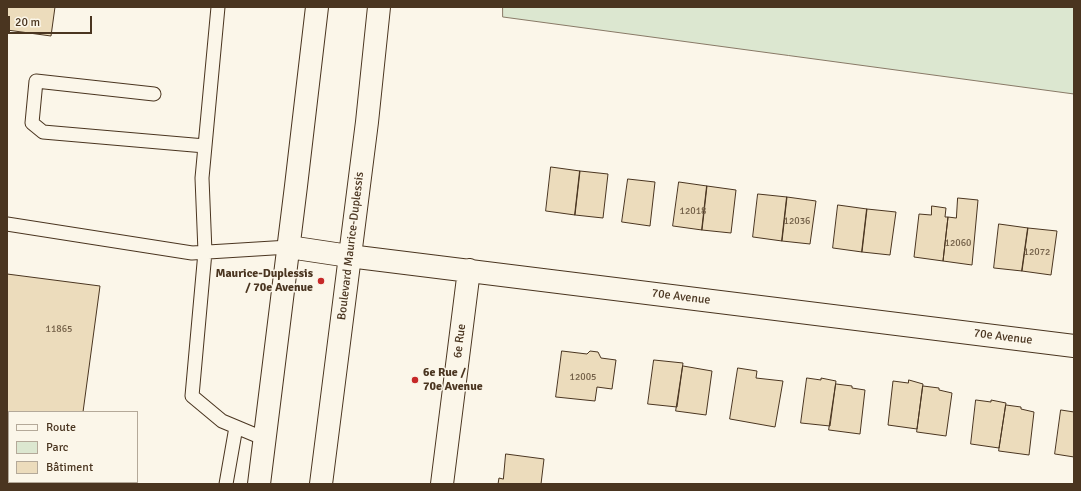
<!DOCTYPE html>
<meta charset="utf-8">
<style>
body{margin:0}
#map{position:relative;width:1081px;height:491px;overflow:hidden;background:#fbf6e9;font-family:Signika,sans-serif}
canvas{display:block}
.frame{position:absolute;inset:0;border:8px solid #4a3520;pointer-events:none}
.legend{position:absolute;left:8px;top:411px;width:130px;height:72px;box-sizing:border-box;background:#fbf6e9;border:1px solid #b4a999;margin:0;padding:5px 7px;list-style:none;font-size:12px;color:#4a3520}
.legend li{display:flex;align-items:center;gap:8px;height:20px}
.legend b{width:20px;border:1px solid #b4a999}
.scale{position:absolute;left:8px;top:16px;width:84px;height:18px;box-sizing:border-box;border:2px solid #4a3520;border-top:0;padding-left:5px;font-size:12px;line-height:14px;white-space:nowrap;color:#4a3520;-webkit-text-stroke:3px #fbf6e9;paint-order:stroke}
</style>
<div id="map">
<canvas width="1081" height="491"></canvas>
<div class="frame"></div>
<ul class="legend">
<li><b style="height:5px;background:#fbf6e9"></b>Route</li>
<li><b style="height:11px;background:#dce7d0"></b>Parc</li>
<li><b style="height:11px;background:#ecdcbc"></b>Bâtiment</li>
</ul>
<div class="scale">20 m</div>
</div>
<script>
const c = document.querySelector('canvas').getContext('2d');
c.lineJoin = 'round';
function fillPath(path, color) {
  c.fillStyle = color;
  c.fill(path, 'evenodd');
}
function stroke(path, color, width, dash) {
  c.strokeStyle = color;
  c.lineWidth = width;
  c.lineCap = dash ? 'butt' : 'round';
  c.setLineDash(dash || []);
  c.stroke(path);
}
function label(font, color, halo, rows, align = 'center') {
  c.font = font + ' Signika,sans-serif';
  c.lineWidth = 3;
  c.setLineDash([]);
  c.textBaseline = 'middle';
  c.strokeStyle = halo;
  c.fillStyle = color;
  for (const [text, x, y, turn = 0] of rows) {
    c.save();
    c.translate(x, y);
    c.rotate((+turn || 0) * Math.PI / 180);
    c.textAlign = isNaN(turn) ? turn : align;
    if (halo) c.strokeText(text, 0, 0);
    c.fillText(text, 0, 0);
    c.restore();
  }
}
const green = new Path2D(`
 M 503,7 L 1074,7 L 1074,94 L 503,17 Z`);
fillPath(green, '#dce7d0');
stroke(green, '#887966', 1);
const building = new Path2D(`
 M 7,7 L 55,7 L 51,36 L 7,30 Z
 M 551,167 L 580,171 L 575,215 L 546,211 Z
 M 580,171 L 608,174 L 603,218 L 575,215 Z
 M 628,179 L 655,182 L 650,226 L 622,222 Z
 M 679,182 L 707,186 L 702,230 L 673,226 Z
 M 707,186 L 736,190 L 731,233 L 702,230 Z
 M 758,194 L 787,197 L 782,241 L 753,237 Z
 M 787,197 L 816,201 L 810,244 L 782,241 Z
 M 958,198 L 978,200 L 972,265 L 943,261 L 948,217 L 956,218 Z
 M 838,205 L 867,209 L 862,252 L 833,248 Z
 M 932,206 L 946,208 L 945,217 L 948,217 L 943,261 L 914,257 L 919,214 L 931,215 Z
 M 867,209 L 896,212 L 890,255 L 862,252 Z
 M 999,224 L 1028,228 L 1022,271 L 994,268 Z
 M 1028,228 L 1057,231 L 1051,275 L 1022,271 Z
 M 7,274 L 100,286 L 83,412 L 9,412 L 9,482 L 75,482 L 74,484 L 7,484 Z
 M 562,351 L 587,354 L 590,351 L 598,352 L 601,358 L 616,360 L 612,389 L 597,387 L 595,401 L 556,397 Z
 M 654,360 L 683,363 L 677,407 L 648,404 Z
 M 683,366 L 712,371 L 706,415 L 676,411 Z
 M 738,368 L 757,371 L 756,378 L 783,381 L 775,427 L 730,419 Z
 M 807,378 L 821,380 L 821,378 L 836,381 L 830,426 L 801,423 Z
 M 909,380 L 923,384 L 917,429 L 888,425 L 893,381 L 908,383 Z
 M 836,384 L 852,386 L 852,388 L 865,390 L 860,434 L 829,430 Z
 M 923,386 L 939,388 L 939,390 L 952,393 L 946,436 L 917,432 Z
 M 976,400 L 991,402 L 991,400 L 1006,403 L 999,448 L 971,444 Z
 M 1006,405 L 1021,407 L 1021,409 L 1034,412 L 1029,455 L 999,451 Z
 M 1061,410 L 1074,412 L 1074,457 L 1055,454 Z
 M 506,454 L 544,459 L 541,484 L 498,484 L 499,478 L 503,479 Z`);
fillPath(building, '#ecdcbc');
stroke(building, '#4a3520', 1);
const service = new Path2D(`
 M 218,7 L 202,178 L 205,252 L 192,396 L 222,421 L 265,439
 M 154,94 L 36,81 L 32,123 L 43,132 L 205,146
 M 7,224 L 192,253 L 289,247
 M 226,484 L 236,427`);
const minor = new Path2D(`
 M 289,247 L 349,256 L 1074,346
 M 442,484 L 469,270`);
const tertiary = new Path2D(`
 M 259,484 L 296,186 L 317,7
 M 321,484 L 367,122 L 379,7`);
stroke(service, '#4a3520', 15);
stroke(minor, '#4a3520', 24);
stroke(tertiary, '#4a3520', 24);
stroke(service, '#fbf6e9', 13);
stroke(minor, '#fbf6e9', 22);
stroke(tertiary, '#fbf6e9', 22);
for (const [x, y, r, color] of [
 [321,281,4,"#c62828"],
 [415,380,4,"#c62828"]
]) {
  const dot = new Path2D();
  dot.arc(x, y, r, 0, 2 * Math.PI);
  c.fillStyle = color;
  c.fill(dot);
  stroke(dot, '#fbf6e9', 1.5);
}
label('10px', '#725f47', null, [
 ["12018",693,211],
 ["12036",797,221],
 ["12060",958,243],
 ["12072",1037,252],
 ["11865",59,329],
 ["12005",583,377]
]);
label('12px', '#4a3520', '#fbf6e9', [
 ["Boulevard Maurice-Duplessis",351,246,-83],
 ["70e Avenue",681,297,7],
 ["70e Avenue",1003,337,7],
 ["6e Rue",460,341,-83]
]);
label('bold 12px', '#4a3520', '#fbf6e9', [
 ["Maurice-Duplessis",313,274],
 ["/ 70e Avenue",313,288],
 ["6e Rue /",423,373,"left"],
 ["70e Avenue",423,387,"left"]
], 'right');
</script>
